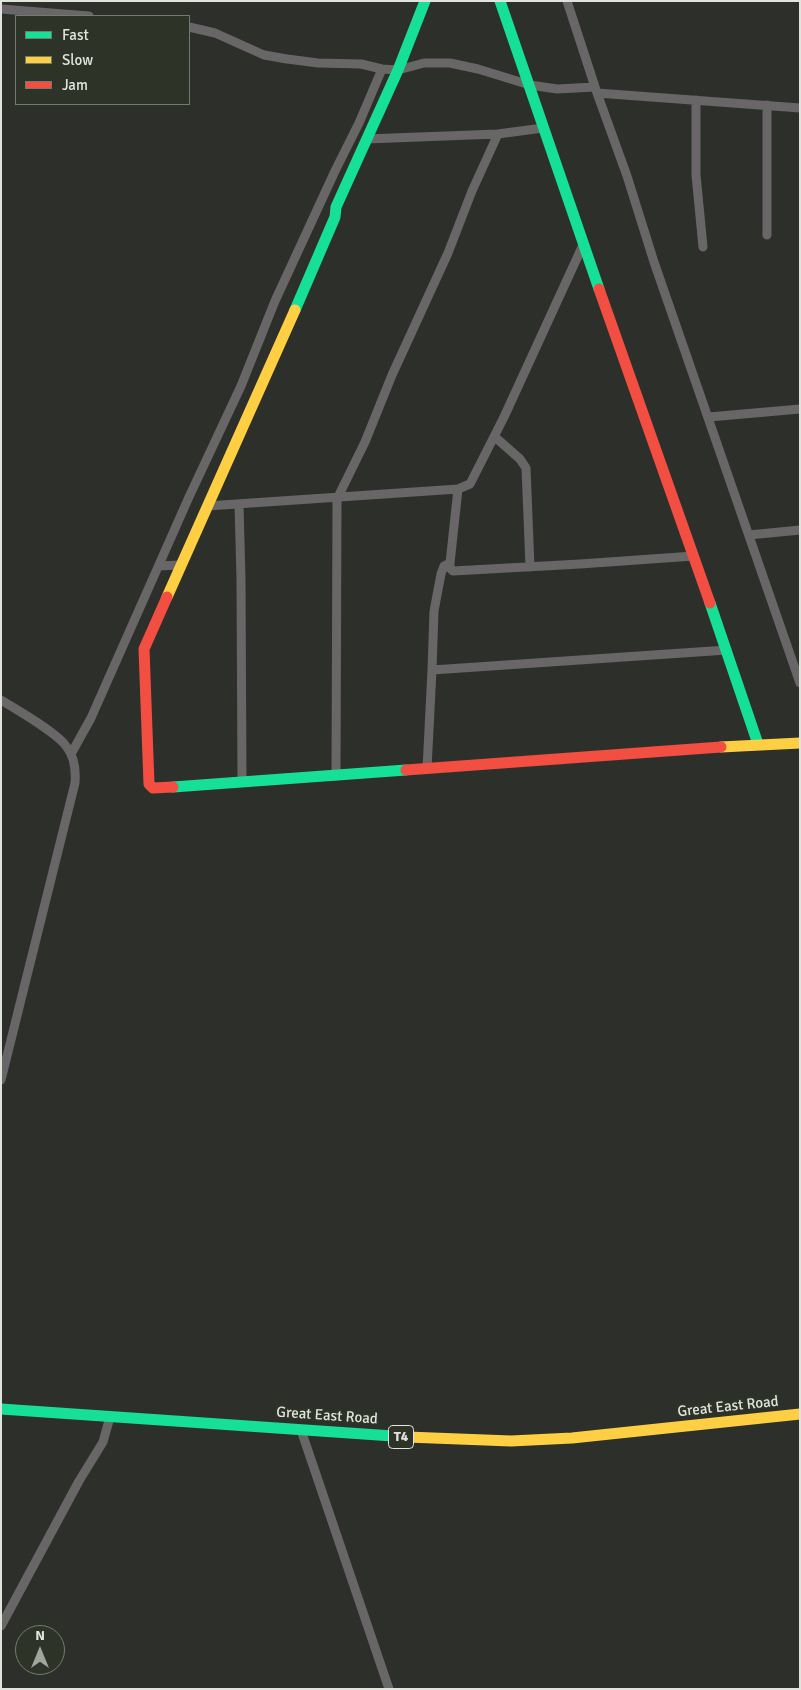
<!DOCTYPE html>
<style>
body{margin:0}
#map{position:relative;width:801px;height:1690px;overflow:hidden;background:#2d302a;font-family:Signika,sans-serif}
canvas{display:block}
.frame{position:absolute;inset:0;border:2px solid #e0e4dc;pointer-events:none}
.legend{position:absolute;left:15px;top:15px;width:175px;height:90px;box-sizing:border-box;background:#2e3327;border:1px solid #757a6f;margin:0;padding:6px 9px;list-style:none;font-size:15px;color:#e0e4dc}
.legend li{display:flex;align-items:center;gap:10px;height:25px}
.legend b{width:25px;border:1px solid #757a6f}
.north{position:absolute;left:15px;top:1625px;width:50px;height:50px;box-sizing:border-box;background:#2e3327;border:1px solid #757a6f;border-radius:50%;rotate:0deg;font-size:14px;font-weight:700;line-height:20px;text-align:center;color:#e0e4dc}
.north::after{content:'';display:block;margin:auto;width:18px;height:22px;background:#a1a59e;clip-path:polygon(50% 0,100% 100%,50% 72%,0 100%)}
</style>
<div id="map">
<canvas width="801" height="1690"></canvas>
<div class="frame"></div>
<ul class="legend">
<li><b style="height:6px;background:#16e098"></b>Fast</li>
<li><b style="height:6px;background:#ffcf43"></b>Slow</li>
<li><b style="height:6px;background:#f24e42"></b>Jam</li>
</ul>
<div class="north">N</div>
</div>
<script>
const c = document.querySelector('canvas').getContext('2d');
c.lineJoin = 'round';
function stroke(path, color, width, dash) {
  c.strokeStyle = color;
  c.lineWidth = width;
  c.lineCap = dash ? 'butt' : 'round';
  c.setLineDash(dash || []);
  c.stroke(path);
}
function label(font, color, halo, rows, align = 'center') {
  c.font = font + ' Signika,sans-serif';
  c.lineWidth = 5;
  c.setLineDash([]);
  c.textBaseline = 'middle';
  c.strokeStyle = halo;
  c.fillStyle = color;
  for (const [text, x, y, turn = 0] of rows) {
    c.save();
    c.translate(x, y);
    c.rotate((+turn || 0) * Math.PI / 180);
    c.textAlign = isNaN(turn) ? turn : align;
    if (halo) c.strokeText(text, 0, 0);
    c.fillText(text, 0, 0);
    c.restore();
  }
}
stroke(new Path2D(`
 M 567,1 L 597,93 L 627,176 L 654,262 L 800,683
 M 1,9 L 89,16
 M 189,27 L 215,33 L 264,55 L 287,59 L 318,63 L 361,64 L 382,69 L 398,70 L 424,63 L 450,63 L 478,69 L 530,85 L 557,89 L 595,87
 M 597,93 L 800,108
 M 696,100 L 696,175 L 703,247
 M 767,105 L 767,235
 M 366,139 L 498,134 L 543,128
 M 709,417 L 800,409
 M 495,437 L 520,459 L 526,468 L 530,567
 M 458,489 L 450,563 L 450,568 L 453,571 L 580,564 L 694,556
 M 239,504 L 241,579 L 242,782
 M 207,506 L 458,489 L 470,484 L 504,417 L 583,245
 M 749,535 L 800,530
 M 159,566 L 180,565
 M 432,670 L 434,611 L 441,574 L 444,566 L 450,563
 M 1,700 C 17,710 56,732 66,746 C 75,757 76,770 75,783 L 1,1080
 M 71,754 L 91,718 L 189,497 L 241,386 L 275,301 L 335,171 L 359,123 L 382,69
 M 427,769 L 432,670 L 727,650
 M 336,776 L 337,499 L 365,442 L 392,375 L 448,253 L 472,191 L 498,134
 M 301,1430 L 389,1689
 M 1,1626 L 79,1481 L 103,1442 L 110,1417`), '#686667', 9);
stroke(new Path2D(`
 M 500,1 L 599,289
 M 295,310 L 335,217 L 336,207 L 398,70 L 425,1
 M 710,603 L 758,744
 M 173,787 L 406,770
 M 1,1409 L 407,1437`), '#16e098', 11);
stroke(new Path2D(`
 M 167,597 L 295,310
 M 721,747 L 800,743
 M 407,1437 L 511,1441 L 572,1438 L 800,1414`), '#ffcf43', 11);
stroke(new Path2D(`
 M 599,289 L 710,603
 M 167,597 L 144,649 L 149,784 L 153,788 L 173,787
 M 406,770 L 721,747`), '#f24e42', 11);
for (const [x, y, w] of [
 [401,1437,25]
]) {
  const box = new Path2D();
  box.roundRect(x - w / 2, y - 11.5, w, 23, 4);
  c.fillStyle = '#2e3327';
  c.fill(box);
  stroke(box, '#e0e4dc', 1);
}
label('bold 14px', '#e0e4dc', null, [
 ["T4",401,1437]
]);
label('15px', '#e0e4dc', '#2e3327', [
 ["Great East Road",728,1407,-6],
 ["Great East Road",327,1416,4]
]);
</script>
